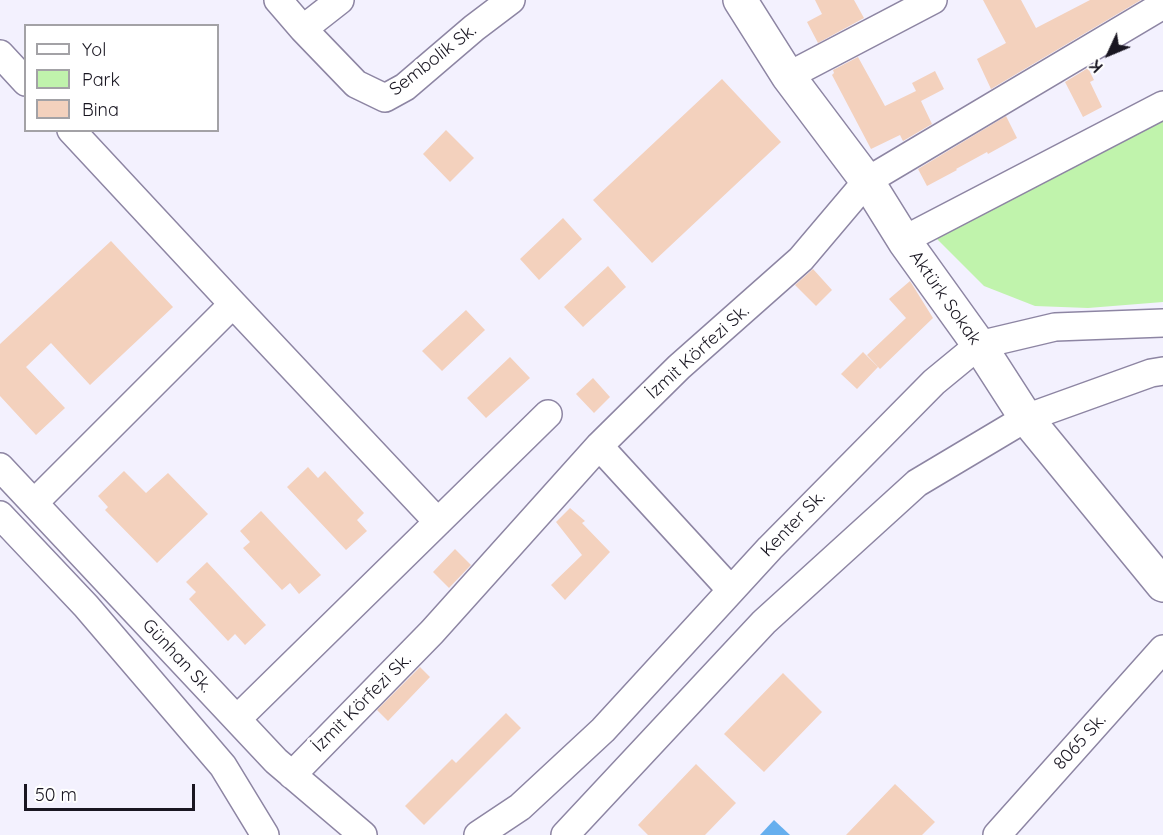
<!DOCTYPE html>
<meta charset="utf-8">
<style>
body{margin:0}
#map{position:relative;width:1163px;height:835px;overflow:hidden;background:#f3f1fe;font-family:Quicksand,sans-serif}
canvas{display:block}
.legend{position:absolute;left:24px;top:24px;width:195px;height:108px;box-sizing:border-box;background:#fff;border:2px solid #a3a2a6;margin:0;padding:8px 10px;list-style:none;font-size:18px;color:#191621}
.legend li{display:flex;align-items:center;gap:12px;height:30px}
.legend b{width:30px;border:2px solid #a3a2a6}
.north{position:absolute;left:1079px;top:24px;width:60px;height:60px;-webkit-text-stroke:4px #fff;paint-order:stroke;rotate:226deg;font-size:16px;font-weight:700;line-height:24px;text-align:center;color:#191621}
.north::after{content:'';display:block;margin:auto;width:21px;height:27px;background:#191621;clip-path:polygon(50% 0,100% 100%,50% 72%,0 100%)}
.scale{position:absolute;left:24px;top:784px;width:171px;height:27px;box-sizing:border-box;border:3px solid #191621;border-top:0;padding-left:8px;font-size:18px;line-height:21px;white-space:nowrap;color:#191621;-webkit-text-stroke:4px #fff;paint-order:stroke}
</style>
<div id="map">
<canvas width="1163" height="835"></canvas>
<ul class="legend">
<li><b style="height:8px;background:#fff"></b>Yol</li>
<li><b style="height:16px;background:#c0f3ac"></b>Park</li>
<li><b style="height:16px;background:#f3d1bd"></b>Bina</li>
</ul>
<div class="north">K</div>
<div class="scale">50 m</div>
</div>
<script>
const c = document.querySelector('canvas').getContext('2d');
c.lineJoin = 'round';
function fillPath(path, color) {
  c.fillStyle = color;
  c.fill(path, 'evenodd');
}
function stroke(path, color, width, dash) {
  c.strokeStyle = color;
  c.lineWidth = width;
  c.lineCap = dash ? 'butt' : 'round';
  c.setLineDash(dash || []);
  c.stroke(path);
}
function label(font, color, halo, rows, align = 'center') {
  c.font = font + ' Quicksand,sans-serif';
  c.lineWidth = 6;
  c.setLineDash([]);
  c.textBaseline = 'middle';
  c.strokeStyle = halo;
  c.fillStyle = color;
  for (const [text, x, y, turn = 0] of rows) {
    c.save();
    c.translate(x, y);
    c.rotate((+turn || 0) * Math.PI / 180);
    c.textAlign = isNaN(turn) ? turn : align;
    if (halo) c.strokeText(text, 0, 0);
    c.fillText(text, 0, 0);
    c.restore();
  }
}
fillPath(new Path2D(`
 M 1163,120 L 1163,302 L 1088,308 L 1035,306 L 984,286 L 936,238 Z`), '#c0f3ac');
fillPath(new Path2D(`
 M 774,820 L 790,835 L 760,835 Z`), '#66afee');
fillPath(new Path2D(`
 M 815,0 L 854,0 L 864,18 L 818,43 L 807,22 L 822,14 Z
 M 983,0 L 1021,0 L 1036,28 L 1090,0 L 1141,0 L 991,89 L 977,59 L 1006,43 Z
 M 858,57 L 885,106 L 916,91 L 912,83 L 935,71 L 944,89 L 921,101 L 932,124 L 903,141 L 900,135 L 871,149 L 832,75 L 834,73 L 833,70 Z
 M 1088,68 L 1094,80 L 1090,82 L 1102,107 L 1083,117 L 1065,82 Z
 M 722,79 L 781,142 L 652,263 L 593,200 Z
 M 1006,116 L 1017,138 L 988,154 L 987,152 L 956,169 L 957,170 L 927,186 L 918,169 Z
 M 446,130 L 474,158 L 450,182 L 423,154 Z
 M 563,218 L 582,239 L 539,280 L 520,259 Z
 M 111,241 L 173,307 L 90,385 L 51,343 L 26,367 L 65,408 L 36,435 L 0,396 L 0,344 Z
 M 608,266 L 626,287 L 583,327 L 564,307 Z
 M 813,269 L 832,290 L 816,306 L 795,285 Z
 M 910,281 L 933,318 L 880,369 L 867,355 L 906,318 L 889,299 Z
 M 466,310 L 485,330 L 442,371 L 422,351 Z
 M 863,352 L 878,367 L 857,389 L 841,374 Z
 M 510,357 L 530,378 L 486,418 L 467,398 Z
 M 593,378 L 610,397 L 594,413 L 576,394 Z
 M 308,467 L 318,478 L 325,471 L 364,513 L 357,520 L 367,531 L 346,550 L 287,487 Z
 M 124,471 L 146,493 L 168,473 L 208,514 L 157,563 L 105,510 L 108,507 L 98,496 Z
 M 570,508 L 585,521 L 582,523 L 610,552 L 565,600 L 551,585 L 582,555 L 556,522 Z
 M 261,511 L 321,575 L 299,594 L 290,583 L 282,590 L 243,548 L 250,542 L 240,531 Z
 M 455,549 L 471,565 L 449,588 L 433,572 Z
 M 207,562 L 266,625 L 245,645 L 235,634 L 228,641 L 189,599 L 196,592 L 186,582 Z
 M 420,667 L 430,677 L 388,721 L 377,710 Z
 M 783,673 L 822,712 L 764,772 L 724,734 Z
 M 506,713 L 521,728 L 424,825 L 405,806 L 452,759 L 456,763 Z
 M 696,764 L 736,803 L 705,835 L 648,835 L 638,825 Z
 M 895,784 L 935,822 L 922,835 L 846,835 Z`), '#f3d1bd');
const minor = new Path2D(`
 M 278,0 L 303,29 L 356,84 L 385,98 L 405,87 L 474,28 L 511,0
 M 303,29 L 340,0
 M 0,54 L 26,82
 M 788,76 L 933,0
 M 71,130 L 233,304 L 438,522
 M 905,242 L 917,233 L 1163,105
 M 599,446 L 731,590
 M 0,467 L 276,761 L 363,835
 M 34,503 L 233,304
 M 0,515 L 86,606 L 223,766 L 265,835
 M 237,719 L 548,414
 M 292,775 L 432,632 L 599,446 L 679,367 L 801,259 L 867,181 L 1163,5
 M 478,835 L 520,807 L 603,730 L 770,548 L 934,382 L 979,345 L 1055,327 L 1163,323
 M 565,835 L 764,622 L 917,483 L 1026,418 L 1151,373 L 1163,371
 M 997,835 L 1163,649`);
const tertiary = new Path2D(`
 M 740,0 L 788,76 L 867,181 L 905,242 L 979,345 L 1026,418 L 1163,585`);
stroke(minor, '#8d85a3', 30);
stroke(tertiary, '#8d85a3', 36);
stroke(minor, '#fff', 27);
stroke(tertiary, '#fff', 33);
label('18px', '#191621', '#fff', [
 ["Sembolik Sk.",433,60,-38],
 ["Aktürk Sokak",945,298,55],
 ["İzmit Körfezi Sk.",698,352,-42],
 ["Kenter Sk.",793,524,-46],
 ["Günhan Sk.",177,656,47],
 ["İzmit Körfezi Sk.",362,703,-45],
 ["8065 Sk.",1080,742,-48]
]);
</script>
